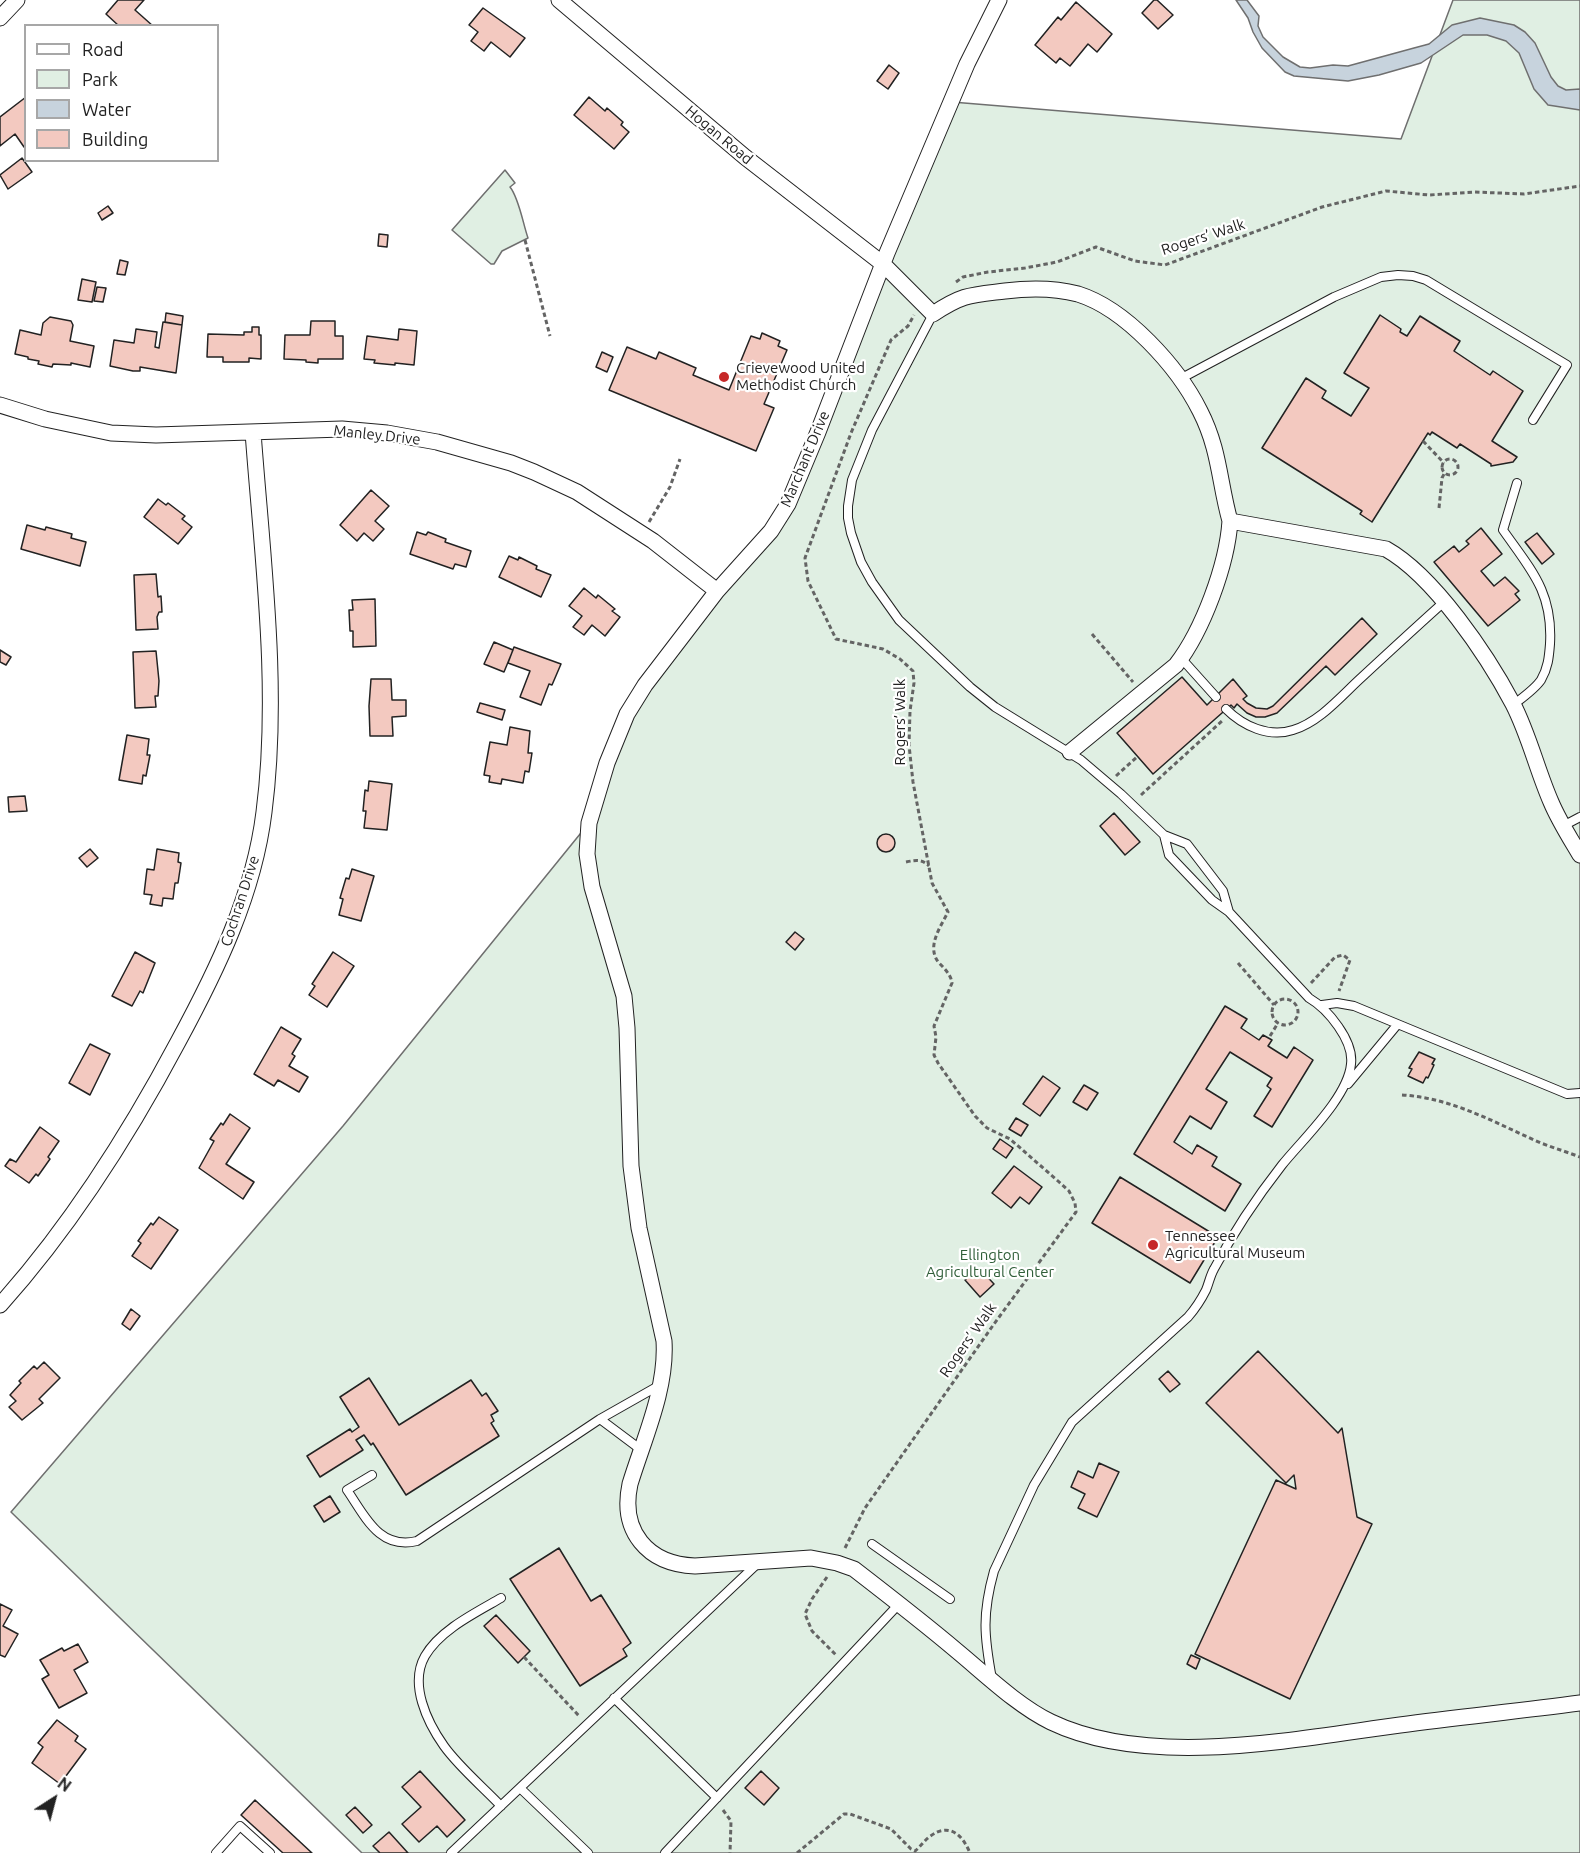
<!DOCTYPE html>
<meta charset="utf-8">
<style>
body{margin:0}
#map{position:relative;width:1580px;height:1853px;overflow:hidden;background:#fff;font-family:Ubuntu,sans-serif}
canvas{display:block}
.legend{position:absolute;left:24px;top:24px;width:195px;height:138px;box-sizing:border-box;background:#fff;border:2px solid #a7a7a7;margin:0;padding:8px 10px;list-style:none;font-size:18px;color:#222}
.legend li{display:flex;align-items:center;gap:12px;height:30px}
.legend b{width:30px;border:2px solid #a7a7a7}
.north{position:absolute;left:24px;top:1769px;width:60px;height:60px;-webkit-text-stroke:4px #fff;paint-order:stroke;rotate:36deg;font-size:16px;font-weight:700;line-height:24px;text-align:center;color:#222}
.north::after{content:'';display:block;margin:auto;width:21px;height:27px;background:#222;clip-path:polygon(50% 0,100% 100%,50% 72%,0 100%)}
</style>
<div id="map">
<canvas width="1580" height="1853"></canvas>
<ul class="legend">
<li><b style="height:8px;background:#fff"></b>Road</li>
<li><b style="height:16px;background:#e0efe3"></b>Park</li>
<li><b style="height:16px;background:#c7d3dd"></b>Water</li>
<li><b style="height:16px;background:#f3c9c0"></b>Building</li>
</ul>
<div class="north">N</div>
</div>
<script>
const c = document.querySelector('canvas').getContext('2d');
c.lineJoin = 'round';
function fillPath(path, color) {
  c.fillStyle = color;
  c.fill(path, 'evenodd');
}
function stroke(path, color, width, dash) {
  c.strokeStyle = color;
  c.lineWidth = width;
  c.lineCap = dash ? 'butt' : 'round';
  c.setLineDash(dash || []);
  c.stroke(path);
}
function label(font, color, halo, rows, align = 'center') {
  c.font = font + ' Ubuntu,sans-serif';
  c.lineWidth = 4.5;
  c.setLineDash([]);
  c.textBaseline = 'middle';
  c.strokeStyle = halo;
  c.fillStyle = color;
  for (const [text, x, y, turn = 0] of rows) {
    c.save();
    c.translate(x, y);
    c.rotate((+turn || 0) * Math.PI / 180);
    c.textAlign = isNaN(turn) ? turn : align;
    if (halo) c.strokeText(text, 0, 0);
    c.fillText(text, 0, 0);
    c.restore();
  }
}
const green = new Path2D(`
 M 1453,0 L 1580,0 L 1580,1853 L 362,1853 L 11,1512 L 343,1126 L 589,823 L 627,714 L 771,531 L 952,102 L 1401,139 Z
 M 505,170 L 515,183 L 510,187 C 519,198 523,224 528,238 L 502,251 L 494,264 L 491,264 L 452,230 Z`);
fillPath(green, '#e0efe3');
stroke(green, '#6f6f6f', 1.5);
const water = new Path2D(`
 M 1236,0 L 1247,0 L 1259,16 L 1258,26 L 1263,37 L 1283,57 L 1300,67 L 1310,68 L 1333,65 L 1348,66 L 1414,48 L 1429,44 L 1452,25 L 1480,18 L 1514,25 L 1525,32 L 1535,43 L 1551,77 L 1558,86 L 1566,90 L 1580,89 L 1580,110 L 1548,105 L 1534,89 L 1519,53 L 1506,41 L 1487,35 L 1463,35 L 1421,63 L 1379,75 L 1348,81 L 1294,76 L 1285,72 L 1262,48 L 1253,32 L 1248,18 Z`);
fillPath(water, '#c7d3dd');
stroke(water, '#6f6f6f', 1.5);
const building = new Path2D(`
 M 118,0 L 144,0 L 135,10 L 153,26 L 119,26 L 106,14 Z
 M 1154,0 L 1157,0 L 1173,15 L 1158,29 L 1142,13 Z
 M 1076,2 L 1112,34 L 1097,52 L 1088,44 L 1070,66 L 1060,58 L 1056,63 L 1035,45 L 1058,17 L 1061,20 Z
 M 483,8 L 525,38 L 510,57 L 491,42 L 484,51 L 471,41 L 478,32 L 469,25 Z
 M 889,65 L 899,73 L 888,89 L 877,81 Z
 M 26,97 L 26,146 L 24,147 L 15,134 L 0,146 L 0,117 Z
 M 589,97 L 605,111 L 607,108 L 623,122 L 621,125 L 629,132 L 614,149 L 574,115 Z
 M 22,158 L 32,172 L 8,189 L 0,175 Z
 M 108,206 L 113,213 L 102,220 L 98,213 Z
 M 379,234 L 388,235 L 387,247 L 378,246 Z
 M 120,260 L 128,262 L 125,275 L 117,274 Z
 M 82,279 L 96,282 L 92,302 L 78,300 Z
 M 97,287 L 106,288 L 103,302 L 94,301 Z
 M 166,313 L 183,316 L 182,325 L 165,322 Z
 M 1380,315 L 1401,329 L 1400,332 L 1407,336 L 1420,316 L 1460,341 L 1454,351 L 1490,375 L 1493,371 L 1523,391 L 1492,441 L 1517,457 L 1513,462 L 1491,466 L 1491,464 L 1460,444 L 1457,448 L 1432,432 L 1430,435 L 1428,433 L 1372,522 L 1360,514 L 1362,511 L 1262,448 L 1306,378 L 1326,391 L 1322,398 L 1351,416 L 1369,388 L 1344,373 Z
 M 50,317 L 71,321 L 73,325 L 70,341 L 94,346 L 90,367 L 71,363 L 71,365 L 53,364 L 52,367 L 38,364 L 39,361 L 28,359 L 28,357 L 15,354 L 20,330 L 41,335 L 43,323 Z
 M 311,321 L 335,321 L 335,336 L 343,336 L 343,359 L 318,359 L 318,363 L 306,362 L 306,360 L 284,359 L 285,335 L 310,335 Z
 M 163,322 L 182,325 L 176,373 L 140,367 L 140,371 L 133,371 L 110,366 L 114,340 L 134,343 L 136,329 L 157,332 L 155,347 L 159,348 Z
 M 252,327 L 259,327 L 259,335 L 261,335 L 261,359 L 249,358 L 249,362 L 223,362 L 223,357 L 207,357 L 208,334 L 244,335 L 244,332 L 252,332 Z
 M 399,329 L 417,331 L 414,365 L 395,363 L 395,365 L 374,363 L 375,360 L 364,359 L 367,336 L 398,340 Z
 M 762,333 L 780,341 L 778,346 L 787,350 L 764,404 L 774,408 L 756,451 L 609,390 L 627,347 L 656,359 L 659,352 L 696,368 L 693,375 L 729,390 L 751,336 L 760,339 Z
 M 602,352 L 613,357 L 607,372 L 596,367 Z
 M 371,490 L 389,506 L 375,521 L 384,529 L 373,541 L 364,533 L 357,541 L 340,525 Z
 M 158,499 L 166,505 L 168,503 L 185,516 L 182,519 L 192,527 L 178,544 L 144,517 Z
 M 27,525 L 45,530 L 46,527 L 72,534 L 71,538 L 86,542 L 80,566 L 21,549 Z
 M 1481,528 L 1502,554 L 1481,571 L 1494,586 L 1505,577 L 1519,591 L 1515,594 L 1520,600 L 1488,626 L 1434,562 L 1454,546 L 1459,552 L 1469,544 L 1466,541 Z
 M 417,532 L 426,535 L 428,532 L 446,539 L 445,542 L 471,551 L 466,567 L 455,564 L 453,569 L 410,554 Z
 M 1537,533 L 1554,554 L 1542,564 L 1525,542 Z
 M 509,556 L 518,560 L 519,557 L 537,566 L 536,569 L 551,575 L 541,597 L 499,577 Z
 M 156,574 L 158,597 L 161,596 L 162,612 L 159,612 L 157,617 L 158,629 L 136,630 L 134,575 Z
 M 584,588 L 596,598 L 598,595 L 615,609 L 612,611 L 620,617 L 605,636 L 592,625 L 584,635 L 573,627 L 582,616 L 569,606 Z
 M 375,599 L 376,646 L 353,647 L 353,631 L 350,631 L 349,610 L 353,610 L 352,600 Z
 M 1362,618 L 1377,634 L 1335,675 L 1326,666 L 1277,713 L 1265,717 L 1256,717 L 1247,713 L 1237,704 L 1234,708 L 1231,705 L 1153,774 L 1117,733 L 1182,677 L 1207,705 L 1233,679 L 1247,696 L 1243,699 L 1247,703 L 1256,708 L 1267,709 L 1273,706 Z
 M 494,642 L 513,650 L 504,672 L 484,664 Z
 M 514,647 L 561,664 L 552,685 L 549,684 L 541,705 L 520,697 L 530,671 L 508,663 Z
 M 0,650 L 11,657 L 6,665 L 0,662 Z
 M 156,651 L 159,681 L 158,696 L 155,696 L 156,707 L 135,708 L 133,652 Z
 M 371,679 L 391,679 L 392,700 L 406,700 L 406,716 L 392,717 L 393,736 L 370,736 L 369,706 Z
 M 480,703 L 505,710 L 502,720 L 477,712 Z
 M 510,727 L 530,731 L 528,753 L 532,753 L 529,772 L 525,771 L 523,783 L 502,779 L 501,784 L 489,782 L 490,776 L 484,775 L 490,742 L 507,745 Z
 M 127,735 L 149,739 L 147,755 L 150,755 L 146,776 L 143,775 L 142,784 L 119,780 Z
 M 369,781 L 392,784 L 387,830 L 364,828 L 366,811 L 363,811 L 365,790 L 368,791 Z
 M 25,796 L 27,811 L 9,812 L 8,797 Z
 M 1114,813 L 1140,842 L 1125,855 L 1100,826 Z
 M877 843a9 9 0 1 1 18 0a9 9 0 1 1-18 0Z
 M 90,849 L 98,858 L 87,867 L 79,858 Z
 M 157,849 L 179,853 L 178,862 L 181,863 L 178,883 L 175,883 L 173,899 L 163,898 L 162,906 L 150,904 L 152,895 L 144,894 L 147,869 L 154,870 Z
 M 352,869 L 374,876 L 361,921 L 339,915 L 343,899 L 340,898 L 346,878 L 349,879 Z
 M 795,932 L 804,939 L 795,950 L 786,942 Z
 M 135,952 L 155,963 L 143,993 L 140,991 L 132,1006 L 112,996 Z
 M 333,952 L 354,966 L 327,1007 L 309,995 L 315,986 L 312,984 Z
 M 1225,1006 L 1247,1019 L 1241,1028 L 1259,1040 L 1263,1035 L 1272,1040 L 1268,1046 L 1287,1058 L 1294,1047 L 1313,1060 L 1272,1127 L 1254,1116 L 1271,1089 L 1267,1086 L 1272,1078 L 1230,1052 L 1206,1089 L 1227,1102 L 1211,1129 L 1190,1116 L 1174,1142 L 1192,1154 L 1197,1145 L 1217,1157 L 1212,1166 L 1241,1184 L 1225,1211 L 1134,1154 Z
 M 281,1027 L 301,1039 L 292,1054 L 295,1056 L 289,1066 L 308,1077 L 299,1092 L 278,1080 L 274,1086 L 254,1074 Z
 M 90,1044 L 110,1054 L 90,1095 L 69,1083 Z
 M 1419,1052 L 1435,1059 L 1432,1064 L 1434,1065 L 1428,1078 L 1426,1077 L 1423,1083 L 1408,1076 L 1412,1069 L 1409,1068 Z
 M 1043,1076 L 1060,1088 L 1040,1116 L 1023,1104 Z
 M 1084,1085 L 1098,1093 L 1087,1110 L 1073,1102 Z
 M 230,1114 L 250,1128 L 226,1164 L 254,1182 L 243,1199 L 199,1168 L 214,1141 L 210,1139 L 221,1123 L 223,1125 Z
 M 1016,1118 L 1028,1125 L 1021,1136 L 1009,1129 Z
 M 40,1127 L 59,1141 L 48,1157 L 50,1159 L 38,1176 L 36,1174 L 29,1183 L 5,1166 L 10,1159 L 16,1162 Z
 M 1000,1139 L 1013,1148 L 1006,1158 L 993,1149 Z
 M 1014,1166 L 1042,1187 L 1029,1204 L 1020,1197 L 1011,1208 L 992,1193 Z
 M 1120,1177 L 1218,1237 L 1190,1283 L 1092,1223 Z
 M 159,1217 L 178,1230 L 151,1269 L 132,1256 L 141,1243 L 138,1241 L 151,1223 L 153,1225 Z
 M 979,1268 L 994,1284 L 980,1297 L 965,1280 Z
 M 131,1309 L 140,1316 L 130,1330 L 122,1324 Z
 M 1258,1351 L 1338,1433 L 1342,1428 L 1357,1517 L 1372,1524 L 1290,1699 L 1195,1654 L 1276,1480 L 1296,1489 L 1294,1475 L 1286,1483 L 1206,1403 Z
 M 44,1362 L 60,1378 L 39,1399 L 43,1403 L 22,1420 L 9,1407 L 16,1401 L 10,1395 L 21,1383 L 19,1381 L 34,1366 L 37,1369 Z
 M 1168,1371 L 1180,1384 L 1170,1392 L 1159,1379 Z
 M 369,1378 L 399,1425 L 471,1380 L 482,1396 L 486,1393 L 498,1411 L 491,1415 L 494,1421 L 491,1423 L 499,1436 L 406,1495 L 373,1443 L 371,1445 L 364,1435 L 356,1440 L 363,1450 L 320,1477 L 307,1456 L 350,1429 L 352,1432 L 359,1427 L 340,1397 Z
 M 1099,1463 L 1119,1472 L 1097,1517 L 1078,1508 L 1085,1494 L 1071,1487 L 1078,1471 L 1093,1478 Z
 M 330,1496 L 340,1512 L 324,1522 L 314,1506 Z
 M 559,1548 L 591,1601 L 601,1595 L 631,1643 L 623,1649 L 627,1656 L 580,1686 L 510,1579 Z
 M 0,1604 L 12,1610 L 3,1626 L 18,1634 L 5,1657 L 0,1655 Z
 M 496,1615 L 530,1651 L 518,1663 L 484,1626 Z
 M 78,1644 L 88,1662 L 74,1670 L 87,1693 L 59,1708 L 42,1679 L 49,1675 L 40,1660 L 62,1648 L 64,1651 Z
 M 1191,1655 L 1200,1659 L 1196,1669 L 1187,1664 Z
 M 57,1720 L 78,1736 L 75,1741 L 86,1749 L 60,1784 L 32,1763 L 43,1747 L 38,1743 Z
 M 420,1771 L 465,1820 L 447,1837 L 437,1826 L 419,1842 L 402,1824 L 421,1807 L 402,1787 Z
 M 761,1771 L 779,1788 L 764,1805 L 745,1788 Z
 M 255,1800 L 312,1853 L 283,1853 L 241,1815 Z
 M 355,1807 L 372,1825 L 363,1833 L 346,1815 Z
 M 389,1832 L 408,1853 L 380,1853 L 373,1846 Z`);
fillPath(building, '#f3c9c0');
stroke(building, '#222', 1.5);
const service = new Path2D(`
 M 933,314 L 872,430 L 852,480 L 848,506 L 848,518 L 851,533 L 861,562 L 872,582 L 899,620 L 970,687 L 995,707 L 1081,760 L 1121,794 L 1164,835 L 1187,844 L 1223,891 L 1229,912 L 1309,998 C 1328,1009 1354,1041 1351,1064 C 1348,1097 1303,1139 1282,1165 C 1257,1197 1233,1233 1214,1269 C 1210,1276 1209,1283 1206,1290 C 1201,1300 1195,1309 1188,1317 L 1072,1422 L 1034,1485 L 994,1571 C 982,1614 984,1636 992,1679
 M 1180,379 L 1334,297 L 1381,277 L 1398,275 L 1413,276 L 1426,280 L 1567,365 L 1533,420
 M 1181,658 L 1216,697
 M 1513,705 C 1522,698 1535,689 1541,680 C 1548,668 1549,657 1550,644 C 1553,592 1531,570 1503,530 L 1517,483
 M 1226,709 C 1243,726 1269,738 1293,730 C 1320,722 1342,695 1362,677 C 1389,652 1416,627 1444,602
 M 1563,826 L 1580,817
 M 1164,835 L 1169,855 L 1212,900 L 1229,912
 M 1322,1005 L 1337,1003 L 1354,1006 L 1567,1094 L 1580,1093
 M 1348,1084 L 1397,1025
 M 600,1419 L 640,1449
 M 372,1475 L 347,1490 C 365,1516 379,1550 417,1541 L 600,1419 L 660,1385
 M 872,1544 L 950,1599
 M 501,1598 C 475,1613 440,1630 425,1656 C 409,1684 427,1722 444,1746 C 459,1767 483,1787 501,1806
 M 614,1698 L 717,1798
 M 520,1788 L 588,1853
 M 216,1853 L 240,1826 L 270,1853
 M 451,1853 L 757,1564
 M 665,1853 L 899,1604`);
const minor = new Path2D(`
 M 559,0 L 745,157 L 883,264 L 933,314 C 963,294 971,295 1005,291 C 1029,288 1055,288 1078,294 C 1126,309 1178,367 1200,411 C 1220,450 1219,482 1230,521 L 1386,549 C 1434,576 1487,655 1513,704 C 1529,735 1537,770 1551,802 C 1559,821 1570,838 1580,855
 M 999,0 L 967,64 L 887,253 L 818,432 L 788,504 L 771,531 L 717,591 L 645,685 L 627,714 L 607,763 L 589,823 L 587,854 L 592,887 L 624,996 L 627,1028 L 631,1166 L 639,1228 L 664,1341 C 667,1389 644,1438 630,1484 C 620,1531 647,1564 695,1566 L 811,1558 L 837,1563 L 854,1569 C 889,1596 924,1623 957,1651 C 986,1675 1018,1706 1051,1722 C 1149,1769 1296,1739 1400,1725 C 1460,1717 1520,1711 1580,1703
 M 0,18 L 17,0
 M 0,405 L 45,419 L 111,433 L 156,435 L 342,429 L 387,433 L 437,442 L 511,463 L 534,472 L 577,492 L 653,541 L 717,591
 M 1070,752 L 1176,665 C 1203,630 1227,565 1230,521
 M 0,1305 C 71,1226 128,1136 178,1042 C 217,970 254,894 264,812 C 280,689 262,555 253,432`);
stroke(service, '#222', 10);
stroke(minor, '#222', 17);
stroke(new Path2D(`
 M 525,240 L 550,336
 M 956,282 L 963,277 L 988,272 L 1025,268 L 1057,262 L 1096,247 L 1135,261 L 1165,265 L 1322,207 L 1386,191 L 1429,195 L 1474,192 L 1524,194 L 1580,186
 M 1423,441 L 1444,463
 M1442 467a8 8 0 1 1 16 0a8 8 0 1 1-16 0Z
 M 1439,508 L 1442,478 L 1445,472
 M 649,522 L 670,487 L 680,459
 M 1092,634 L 1133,682
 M 1116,776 L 1138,756
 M 1141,795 L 1222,721
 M 906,862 C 916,860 922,859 929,866
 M 1238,963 L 1274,1005
 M 1311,983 L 1335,957 L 1343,955 L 1350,960 L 1339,991
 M1272 1012a13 13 0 1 1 26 0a13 13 0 1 1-26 0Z
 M 1270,1036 L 1278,1023
 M 1402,1095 C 1453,1098 1495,1123 1541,1143 C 1554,1148 1567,1152 1580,1157
 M 845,1548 L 865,1508 L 994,1324 L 1076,1212 L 1075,1203 L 1069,1191 L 1058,1181 L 1010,1139 L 987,1128 L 975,1116 L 938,1063 L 934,1055 L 936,1037 L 934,1026 L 952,983 C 951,975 945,969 939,963 C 926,947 940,928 948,912 L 932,883 L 913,782 L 909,745 L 910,711 L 914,683 L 913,671 L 900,659 L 883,649 L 836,639 L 808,581 L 805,558 L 851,433 L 891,340 L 908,326 L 914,315
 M 827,1577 L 812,1599 L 805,1614 L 812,1631 L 836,1655
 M 524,1657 L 580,1717
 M 723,1810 L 731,1821 L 730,1853
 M 797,1853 L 844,1814 L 850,1814 L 891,1829 L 911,1849 L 915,1851 C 920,1847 924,1841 929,1837 C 949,1822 962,1834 970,1853`), '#646464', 3, [4.5, 3]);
stroke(service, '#fff', 8);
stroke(minor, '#fff', 15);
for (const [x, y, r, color] of [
 [724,377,6,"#c62828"],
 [1153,1245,6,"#c62828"]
]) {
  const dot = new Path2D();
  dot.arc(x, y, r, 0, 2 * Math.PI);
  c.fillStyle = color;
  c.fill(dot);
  stroke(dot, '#fff', 2);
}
label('15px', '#222', '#fff', [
 ["Hogan Road",719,135,40],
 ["Rogers’ Walk",1203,237,-18],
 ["Manley Drive",377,435,6],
 ["Marchant Drive",805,459,-67],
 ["Rogers’ Walk",900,722,-90],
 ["Cochran Drive",240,901,-72],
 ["Rogers’ Walk",968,1340,-55]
]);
label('15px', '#222', '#fff', [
 ["Crievewood United",736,368],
 ["Methodist Church",736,385],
 ["Tennessee",1165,1236],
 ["Agricultural Museum",1165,1253]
], 'left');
label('15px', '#2f5e38', '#fff', [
 ["Ellington",990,1255],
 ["Agricultural Center",990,1272]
]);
</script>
